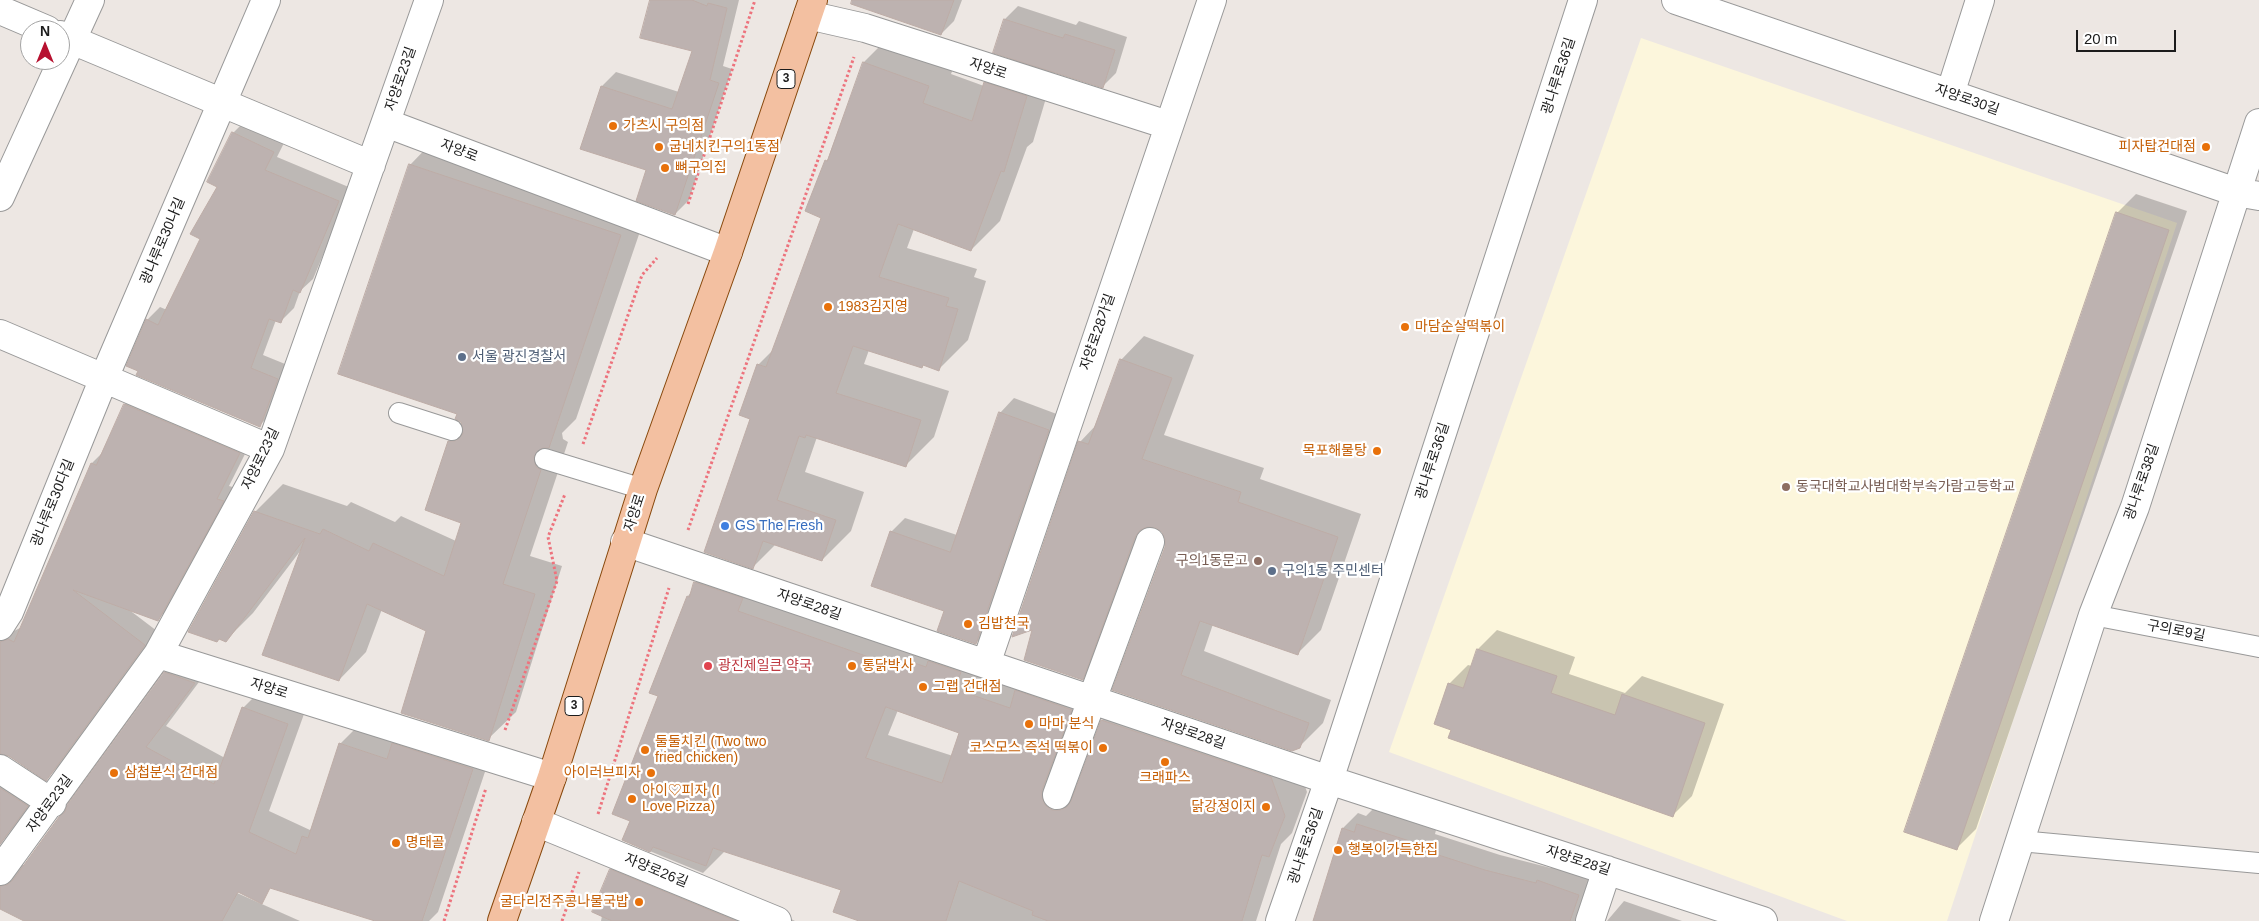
<!DOCTYPE html>
<meta charset="utf-8">
<style>
body{margin:0}
#map{position:relative;width:2259px;height:921px;overflow:hidden;background:#ede7e3;font-family:Helvetica,sans-serif}
canvas{display:block}
.north{position:absolute;left:20px;top:20px;width:50px;height:50px;box-sizing:border-box;background:#fff;border:1px solid #a4a4a4;border-radius:50%;rotate:0deg;font-size:14px;font-weight:700;line-height:20px;text-align:center;color:#1c1c1c}
.north::after{content:'';display:block;margin:auto;width:18px;height:22px;background:#b71130;clip-path:polygon(50% 0,100% 100%,50% 72%,0 100%)}
.scale{position:absolute;left:2076px;top:30px;width:100px;height:22px;box-sizing:border-box;border:2px solid #1c1c1c;border-top:0;padding-left:6px;font-size:15px;line-height:18px;white-space:nowrap;color:#1c1c1c;-webkit-text-stroke:4px #fff;paint-order:stroke}
</style>
<div id="map">
<canvas width="2259" height="921"></canvas>
<div class="north">N</div>
<div class="scale">20 m</div>
</div>
<script>
const c = document.querySelector('canvas').getContext('2d');
c.lineJoin = 'round';
function fillPath(path, color) {
  c.fillStyle = color;
  c.fill(path, 'evenodd');
}
function stroke(path, color, width, dash) {
  c.strokeStyle = color;
  c.lineWidth = width;
  c.lineCap = dash ? 'butt' : 'round';
  c.setLineDash(dash || []);
  c.stroke(path);
}
function label(font, color, halo, rows, align = 'center') {
  c.font = font + ' Helvetica,"Noto Sans KR",sans-serif';
  c.lineWidth = 4.5;
  c.setLineDash([]);
  c.textBaseline = 'middle';
  c.strokeStyle = halo;
  c.fillStyle = color;
  for (const [text, x, y, turn = 0] of rows) {
    c.save();
    c.translate(x, y);
    c.rotate((+turn || 0) * Math.PI / 180);
    c.textAlign = isNaN(turn) ? turn : align;
    if (halo) c.strokeText(text, 0, 0);
    c.fillText(text, 0, 0);
    c.restore();
  }
}
fillPath(new Path2D(`
 M 1641,38 L 2177,223 L 1947,921 L 1847,921 L 1389,752 Z`), '#fcf6dc');
fillPath(new Path2D(`
 M 651,0 L 739,0 L 723,66 L 732,69 L 689,200 L 675,214 L 648,169 L 582,148 L 602,86 L 616,72 L 679,92 L 694,50 Z
 M 892,0 L 962,0 L 954,21 L 941,34 Z
 M 1018,6 L 1076,25 L 1079,21 L 1127,37 L 1116,73 L 1103,86 L 1054,71 L 1033,142 L 1027,147 L 1000,221 L 971,250 L 914,229 L 907,248 L 977,269 L 974,277 L 986,281 L 968,340 L 939,369 L 924,364 L 922,366 L 869,350 L 864,364 L 949,391 L 934,437 L 905,466 L 817,437 L 805,472 L 864,492 L 851,531 L 822,560 L 776,544 L 753,567 L 751,418 L 758,365 L 774,349 L 823,217 L 826,161 L 830,157 L 864,62 L 893,33 L 958,57 L 951,74 L 984,86 L 1011,57 L 1005,19 Z
 M 246,120 L 286,139 L 277,157 L 351,188 L 313,279 L 300,291 L 294,308 L 281,321 L 276,320 L 263,355 L 290,366 L 272,413 L 259,426 L 147,320 L 160,307 L 167,310 L 202,239 L 233,133 Z
 M 437,137 L 648,208 L 576,419 L 562,433 L 563,439 L 568,442 L 530,556 L 562,566 L 516,712 L 488,739 L 428,631 L 382,609 L 366,652 L 339,680 L 301,550 L 253,613 L 226,640 L 220,638 L 217,641 L 255,512 L 283,484 L 347,506 L 351,502 L 395,522 L 401,516 L 456,541 L 462,522 L 449,442 L 463,428 L 458,413 L 410,165 Z
 M 2136,194 L 2187,211 L 1976,829 L 1957,848 L 2117,213 Z
 M 1144,336 L 1194,355 L 1164,435 L 1264,468 L 1260,479 L 1361,514 L 1321,630 L 1298,653 L 1213,624 L 1204,651 L 1331,700 L 1323,723 L 1299,747 L 1114,689 L 1166,548 L 1167,539 L 1163,531 L 1153,526 L 1106,655 L 1082,679 L 1080,442 L 1097,424 L 1121,360 Z
 M 138,391 L 252,440 L 229,486 L 236,488 L 171,606 L 158,619 L 128,609 L 157,631 L 59,766 L 46,779 L 5,754 L 0,736 L 0,626 L 12,632 L 22,627 L 92,463 L 103,452 L 125,404 Z
 M 1014,398 L 1062,416 L 990,629 L 976,643 L 945,610 L 891,532 L 905,518 L 957,535 L 1000,413 Z
 M 718,560 L 1094,687 L 1074,787 L 1078,787 L 1102,720 L 1126,697 L 1294,754 L 1307,792 L 1292,833 L 1281,844 L 1256,921 L 865,921 L 843,889 L 725,851 L 703,873 L 623,840 L 631,820 L 659,695 L 688,596 L 692,591 L 695,583 ZM 898,710 L 961,733 L 953,756 L 888,735 Z
 M 1497,630 L 1575,657 L 1569,674 L 1625,693 L 1642,676 L 1724,704 L 1692,796 L 1673,815 L 1452,729 L 1449,684 L 1468,665 L 1472,666 L 1478,649 Z
 M 186,652 L 214,662 L 166,726 L 225,758 L 243,708 L 264,687 L 308,703 L 269,811 L 310,830 L 313,827 L 340,744 L 361,723 L 493,748 L 438,912 L 429,921 L 379,921 L 159,849 L 156,857 L 300,921 L 26,921 L 0,907 L 0,864 L 25,865 L 165,673 Z
 M 0,770 L 40,793 L 0,845 Z
 M 1373,809 L 1436,830 L 1435,834 L 1500,855 L 1551,868 L 1553,866 L 1593,880 L 1600,921 L 1314,921 L 1343,828 L 1358,813 L 1366,816 Z
 M 631,850 L 757,902 L 795,921 L 601,921 L 611,870 Z
 M 1624,901 L 1682,921 L 1607,921 Z`), '#0003');
const building = new Path2D(`
 M 650,0 L 692,0 L 707,6 L 708,3 L 727,8 L 710,80 L 719,83 L 675,215 L 636,201 L 646,170 L 580,149 L 601,86 L 672,109 L 692,51 L 640,38 Z
 M 852,0 L 954,0 L 941,35 L 851,4 Z
 M 1004,19 L 1063,38 L 1065,34 L 1115,50 L 1103,88 L 993,53 Z
 M 863,62 L 929,86 L 923,103 L 972,121 L 984,82 L 1027,96 L 1004,172 L 1001,171 L 971,251 L 898,224 L 879,277 L 949,298 L 946,306 L 958,309 L 939,371 L 923,365 L 922,368 L 853,346 L 836,393 L 921,420 L 906,467 L 806,435 L 805,438 L 799,436 L 777,500 L 836,520 L 822,561 L 763,541 L 753,569 L 704,552 L 750,419 L 739,415 L 757,364 L 766,367 L 821,218 L 805,211 L 825,160 L 827,161 Z
 M 232,132 L 274,152 L 265,170 L 339,201 L 300,293 L 293,290 L 281,323 L 269,319 L 251,368 L 278,379 L 260,427 L 136,375 L 138,371 L 126,366 L 146,319 L 158,325 L 200,239 L 190,234 L 217,187 L 207,182 Z
 M 409,164 L 621,235 L 549,448 L 542,448 L 534,456 L 536,467 L 541,470 L 503,584 L 535,594 L 489,741 L 401,713 L 426,631 L 367,604 L 339,681 L 262,655 L 305,538 L 226,642 L 219,639 L 217,642 L 188,632 L 254,511 L 320,534 L 323,529 L 369,551 L 373,543 L 444,576 L 461,523 L 425,510 L 448,441 L 455,441 L 463,434 L 461,422 L 455,419 L 457,414 L 338,374 Z
 M 2116,212 L 2169,230 L 1957,850 L 1904,832 Z
 M 1120,359 L 1172,378 L 1142,459 L 1241,492 L 1238,502 L 1338,537 L 1298,655 L 1200,621 L 1181,675 L 1309,723 L 1300,748 L 1292,751 L 1112,690 L 1165,547 L 1165,539 L 1162,532 L 1156,528 L 1147,527 L 1140,530 L 1135,537 L 1083,680 L 1024,660 L 1032,630 L 1012,637 L 1078,441 L 1088,444 Z
 M 124,404 L 240,453 L 217,499 L 224,501 L 158,621 L 73,590 L 145,645 L 46,781 L 9,756 L 0,754 L 0,642 L 8,639 L 14,642 L 91,463 L 96,465 Z
 M 999,412 L 1049,430 L 976,644 L 937,631 L 944,611 L 871,586 L 890,531 L 950,552 Z
 M 694,582 L 743,598 L 738,611 L 903,669 L 906,660 L 926,667 L 928,661 L 961,672 L 955,689 L 1010,708 L 1015,690 L 1072,710 L 1042,790 L 1042,798 L 1045,805 L 1052,810 L 1060,810 L 1067,807 L 1071,801 L 1101,720 L 1271,777 L 1285,816 L 1269,857 L 1262,855 L 1242,921 L 1048,921 L 1032,915 L 1033,911 L 959,881 L 946,921 L 859,921 L 833,912 L 841,890 L 713,848 L 706,866 L 653,847 L 650,852 L 622,840 L 630,821 L 612,814 L 658,696 L 649,693 L 687,596 L 689,597 ZM 886,707 L 959,733 L 942,783 L 866,758 Z
 M 1477,649 L 1557,676 L 1551,693 L 1615,715 L 1622,694 L 1705,723 L 1673,817 L 1448,738 L 1451,730 L 1434,724 L 1448,683 L 1463,688 Z
 M 164,672 L 195,683 L 146,747 L 214,784 L 242,707 L 288,724 L 249,832 L 296,854 L 302,836 L 308,838 L 339,743 L 387,759 L 392,743 L 473,769 L 422,921 L 375,921 L 270,888 L 262,904 L 238,892 L 222,921 L 24,921 L 0,909 L 0,886 L 7,885 L 13,880 L 59,817 L 65,812 L 67,805 Z
 M 0,788 L 28,806 L 0,844 Z
 M 1357,824 L 1422,845 L 1420,849 L 1485,870 L 1536,883 L 1537,880 L 1579,895 L 1570,921 L 1313,921 L 1342,828 L 1354,832 Z
 M 610,869 L 736,921 L 612,921 L 592,912 Z`);
fillPath(building, '#bdb2b0');
stroke(building, '#bdaca6', 1);
const service = new Path2D(`
 M 399,413 L 452,430
 M 545,459 L 643,489
 M 2093,615 L 2259,647
 M 2020,841 L 2259,863`);
const minor = new Path2D(`
 M 1676,0 L 2236,192 L 2259,196
 M 0,10 L 47,30
 M 808,15 L 865,28 L 1168,125
 M 60,35 L 371,165
 M 1950,94 L 1980,0
 M 386,123 L 728,252
 M 0,197 L 90,0
 M 0,334 L 270,449
 M 625,542 L 1329,780 L 1763,921
 M 0,626 L 9,612 L 104,378 L 266,0
 M 158,654 L 552,777
 M 986,664 L 1212,0
 M 0,769 L 52,803
 M 1057,795 L 1150,542
 M 536,822 L 777,921
 M 0,871 L 158,654 L 270,449 L 429,0
 M 1280,921 L 1329,780 L 1583,0
 M 1590,921 L 1607,870
 M 1994,921 L 2093,615 L 2135,507 L 2259,123`);
const primary = new Path2D(`
 M 502,921 L 552,777 L 643,489 L 728,252 L 813,0`);
stroke(service, '#999', 22);
stroke(minor, '#999', 30);
stroke(primary, '#88480c', 30);
stroke(new Path2D(`
 M 688,204 L 755,0
 M 583,444 L 642,275 L 657,258
 M 688,530 L 854,57
 M 505,730 L 557,581 L 548,537 L 565,494
 M 598,814 L 669,588
 M 444,921 L 486,788
 M 562,921 L 579,872`), '#ed737d', 3, [2.5, 2.5]);
stroke(service, '#fff', 20);
stroke(minor, '#fff', 28);
stroke(primary, '#f3c0a1', 28);
for (const [x, y, r, color] of [
 [613,126,5,"#e8710a"],
 [659,147,5,"#e8710a"],
 [2206,147,5,"#e8710a"],
 [665,168,5,"#e8710a"],
 [828,307,5,"#e8710a"],
 [1405,327,5,"#e8710a"],
 [462,357,5,"#5c6f8a"],
 [1377,451,5,"#e8710a"],
 [1786,487,5,"#8d6e63"],
 [725,526,5,"#3f7fe0"],
 [1258,561,5,"#8d6e63"],
 [1272,571,5,"#5c6f8a"],
 [968,624,5,"#e8710a"],
 [708,666,5,"#e0444e"],
 [852,666,5,"#e8710a"],
 [923,687,5,"#e8710a"],
 [1029,724,5,"#e8710a"],
 [1103,748,5,"#e8710a"],
 [645,750,5,"#e8710a"],
 [1165,762,5,"#e8710a"],
 [114,773,5,"#e8710a"],
 [651,773,5,"#e8710a"],
 [632,799,5,"#e8710a"],
 [1266,807,5,"#e8710a"],
 [396,843,5,"#e8710a"],
 [1338,850,5,"#e8710a"],
 [639,902,5,"#e8710a"]
]) {
  const dot = new Path2D();
  dot.arc(x, y, r, 0, 2 * Math.PI);
  c.fillStyle = color;
  c.fill(dot);
  stroke(dot, '#fff', 2);
}
for (const [x, y, w] of [
 [786,79,18],
 [574,706,18]
]) {
  const box = new Path2D();
  box.roundRect(x - w / 2, y - 9.5, w, 19, 4);
  c.fillStyle = '#fff';
  c.fill(box);
  stroke(box, '#1c1c1c', 1);
}
label('bold 12px', '#1c1c1c', null, [
 ["3",786,79],
 ["3",574,706]
]);
label('14px', '#1c1c1c', '#fff', [
 ["자양로",988,69,18],
 ["광나루로36길",1559,76,-72],
 ["자양로23길",401,79,-71],
 ["자양로30길",1967,100,19],
 ["자양로",459,151,21],
 ["광나루로30나길",163,241,-67],
 ["자양로28가길",1098,332,-71],
 ["자양로23길",261,459,-64],
 ["광나루로36길",1433,461,-72],
 ["광나루로38길",2142,482,-71],
 ["광나루로30다길",53,503,-68],
 ["자양로",635,513,-72],
 ["자양로28길",809,605,19],
 ["구의로9길",2176,631,11],
 ["자양로",269,689,17],
 ["자양로28길",1193,734,19],
 ["자양로23길",50,804,-54],
 ["광나루로36길",1306,846,-71],
 ["자양로28길",1578,861,18],
 ["자양로26길",656,871,22]
]);
label('14px', '#c56008', '#fff', [
 ["가츠시 구의점",623,126],
 ["굽네치킨구의1동점",669,147],
 ["피자탑건대점",2196,147,"right"],
 ["뼈구의집",675,168],
 ["1983김지영",838,307],
 ["마담순살떡볶이",1415,327],
 ["목포해물탕",1367,451,"right"],
 ["김밥천국",978,624],
 ["통닭박사",862,666],
 ["그랩 건대점",933,687],
 ["마마 분식",1039,724],
 ["둘둘치킨 (Two two",655,742],
 ["fried chicken)",655,758],
 ["코스모스 즉석 떡볶이",1093,748,"right"],
 ["삼첩분식 건대점",124,773],
 ["아이러브피자",641,773,"right"],
 ["크래파스",1165,778,"center"],
 ["아이♡피자 (I",642,791],
 ["Love Pizza)",642,807],
 ["닭강정이지",1256,807,"right"],
 ["명태골",406,843],
 ["행복이가득한집",1348,850],
 ["굴다리전주콩나물국밥",629,902,"right"]
], 'left');
label('14px', '#4e5e75', '#fff', [
 ["서울 광진경찰서",472,357],
 ["구의1동 주민센터",1282,571]
], 'left');
label('14px', '#785e54', '#fff', [
 ["동국대학교사범대학부속가람고등학교",1796,487],
 ["구의1동문고",1248,561,"right"]
], 'left');
label('14px', '#366cbe', '#fff', [
 ["GS The Fresh",735,526]
], 'left');
label('14px', '#be3a42', '#fff', [
 ["광진제일큰 약국",718,666]
], 'left');
</script>
